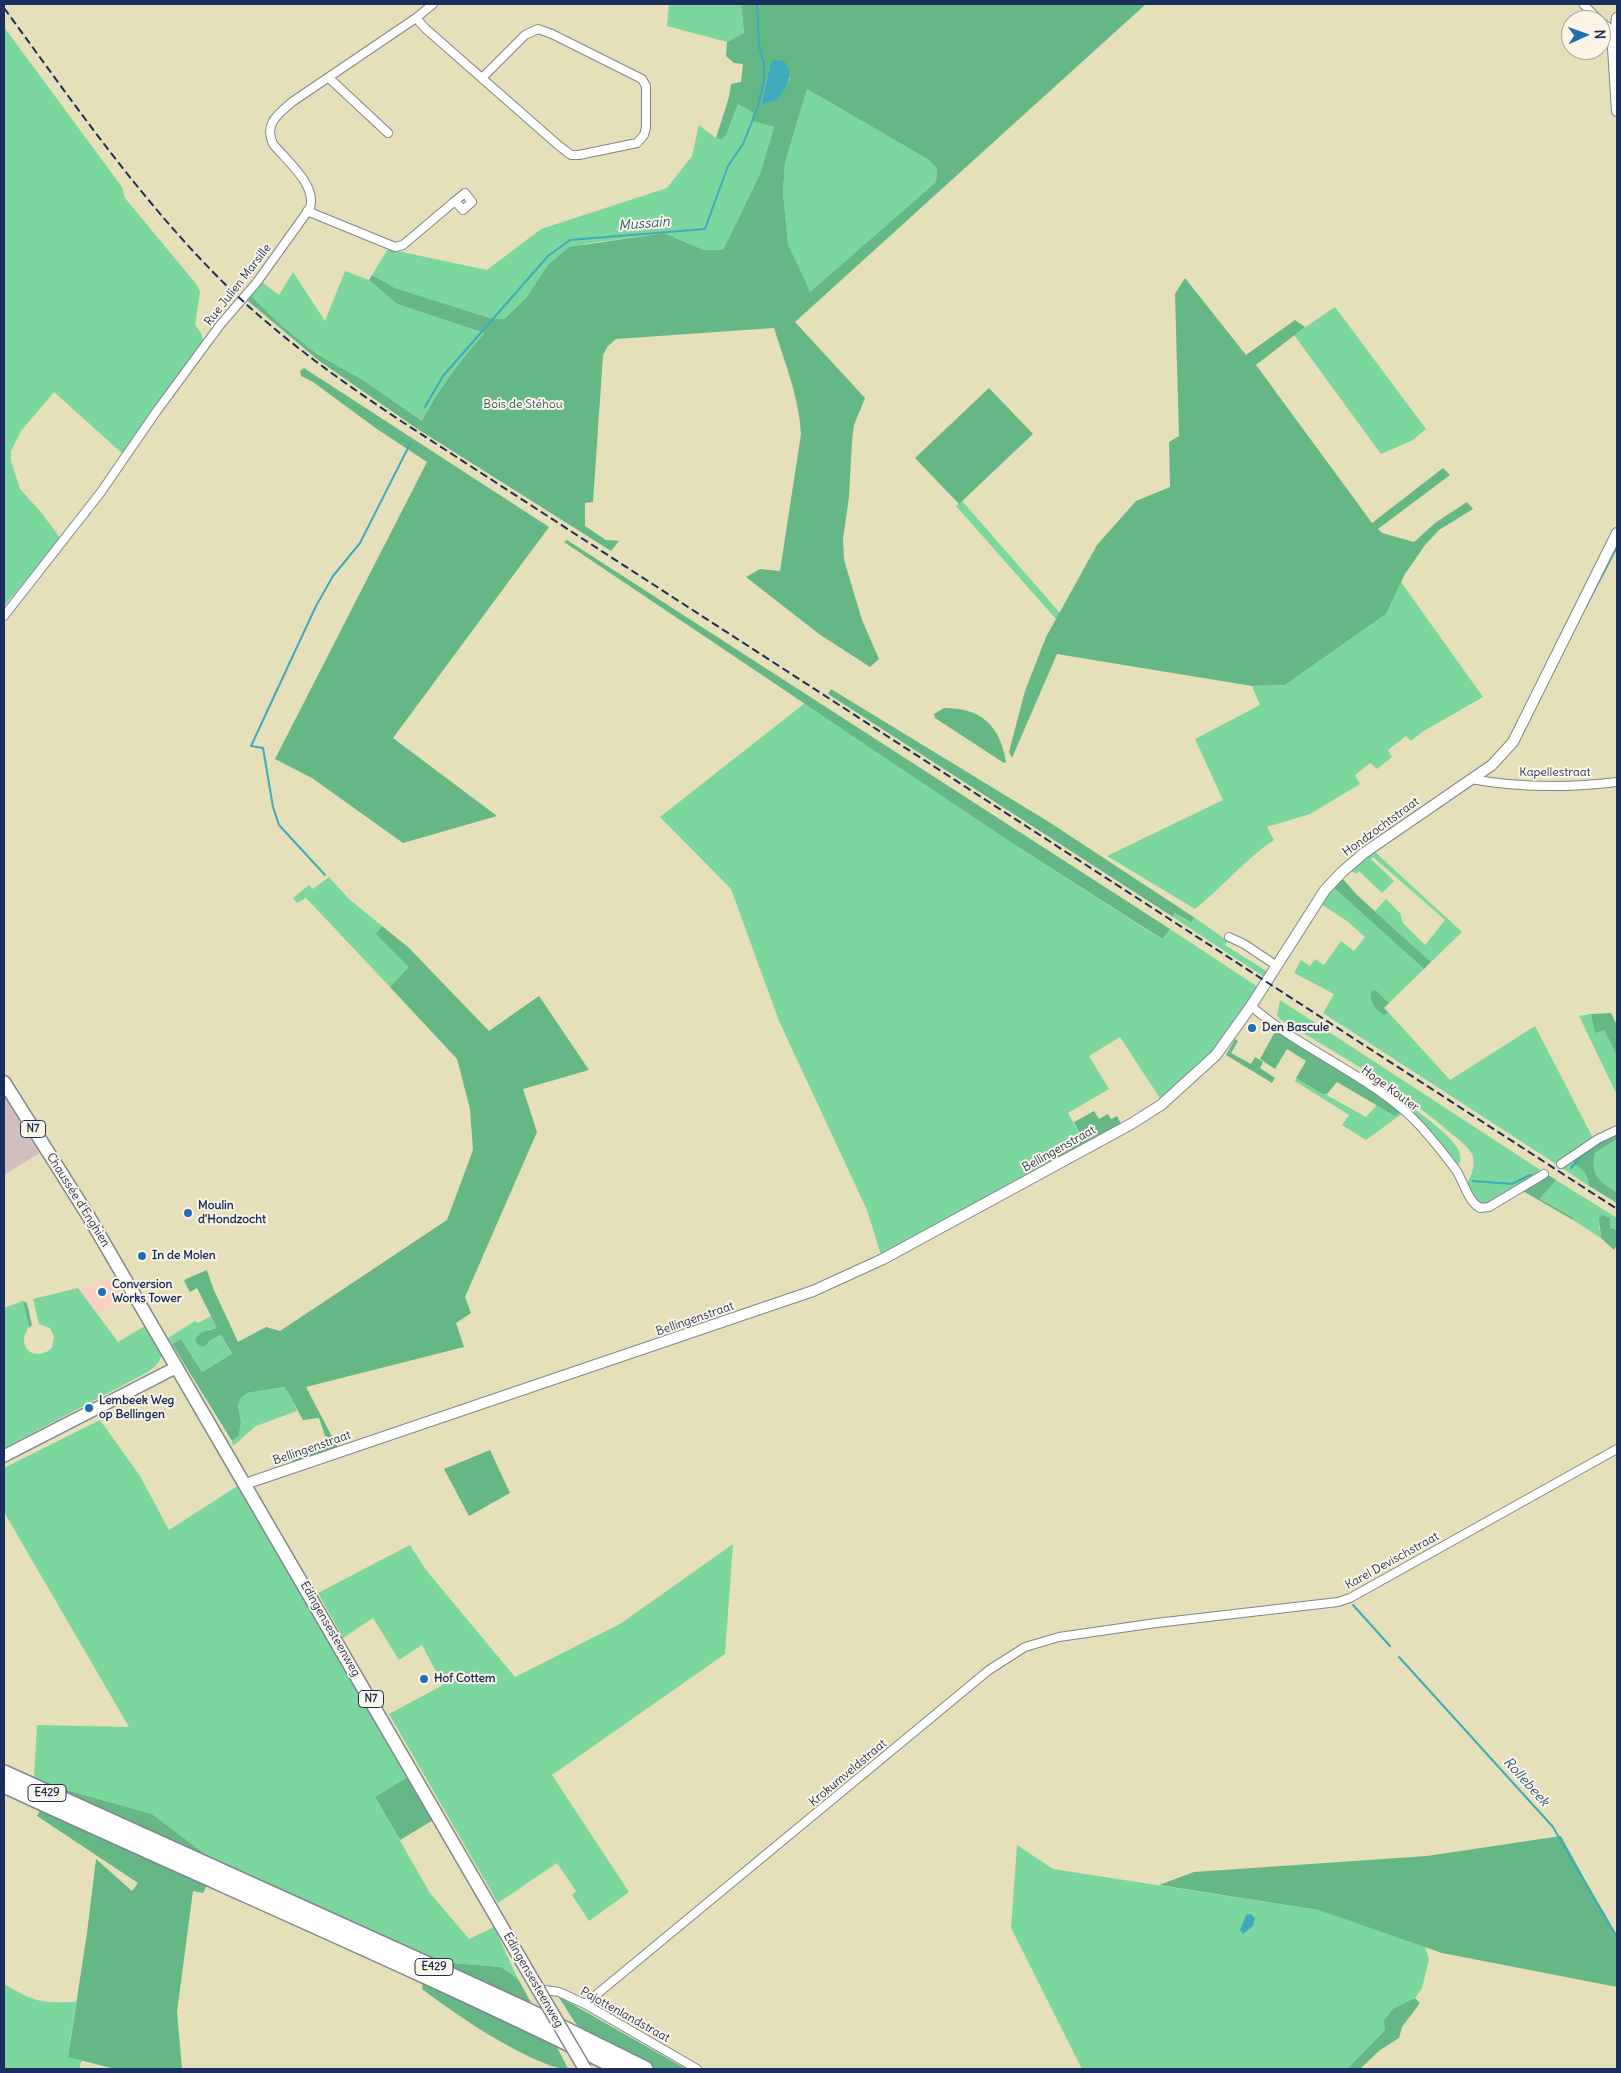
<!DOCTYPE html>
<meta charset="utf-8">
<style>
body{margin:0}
#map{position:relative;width:1621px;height:2073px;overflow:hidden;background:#e5dfba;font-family:Delius,sans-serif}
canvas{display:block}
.frame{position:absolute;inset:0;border:5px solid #1b2f5e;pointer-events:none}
.north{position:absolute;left:1561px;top:10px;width:50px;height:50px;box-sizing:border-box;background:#fcf5e5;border:1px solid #a2a6af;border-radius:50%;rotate:88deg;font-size:14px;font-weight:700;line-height:20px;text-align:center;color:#1b2f5e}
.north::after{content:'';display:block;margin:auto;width:18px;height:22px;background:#1f6fb2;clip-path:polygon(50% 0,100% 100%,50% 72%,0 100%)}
</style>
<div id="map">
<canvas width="1621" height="2073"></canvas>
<div class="frame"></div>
<div class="north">N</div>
</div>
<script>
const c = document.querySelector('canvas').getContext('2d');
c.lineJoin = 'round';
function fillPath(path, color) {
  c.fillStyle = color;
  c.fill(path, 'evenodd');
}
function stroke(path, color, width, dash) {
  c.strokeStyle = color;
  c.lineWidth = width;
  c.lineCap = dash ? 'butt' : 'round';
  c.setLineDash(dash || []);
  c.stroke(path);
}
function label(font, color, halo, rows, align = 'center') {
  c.font = font + ' Delius,sans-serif';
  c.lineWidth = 4;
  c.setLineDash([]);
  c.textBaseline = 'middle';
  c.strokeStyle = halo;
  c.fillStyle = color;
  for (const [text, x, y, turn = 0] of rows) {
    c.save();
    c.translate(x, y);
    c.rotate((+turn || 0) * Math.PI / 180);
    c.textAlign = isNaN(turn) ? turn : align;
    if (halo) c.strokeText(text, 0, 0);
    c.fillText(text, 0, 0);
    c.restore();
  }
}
fillPath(new Path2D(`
 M 111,1278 L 117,1278 L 129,1300 L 97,1314 L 78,1288 Z`), '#f6d2c3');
fillPath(new Path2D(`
 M 4,1094 L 41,1152 L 4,1175 Z`), '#d1bfbd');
fillPath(new Path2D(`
 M 669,4 L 741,4 L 744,34 L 727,42 L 667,26 Z
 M 4,27 L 122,187 L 125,198 L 197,285 L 200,292 L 195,325 L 201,333 L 204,344 L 124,455 L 54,392 L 21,431 L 11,451 L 11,461 L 20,489 L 40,511 L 61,539 L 4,606 Z
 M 807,89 L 929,160 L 937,169 L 936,182 L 809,293 L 788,244 L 783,193 L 785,163 Z
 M 738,104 L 753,113 L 751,121 L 774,127 L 760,174 L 723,250 L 704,250 L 664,233 L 584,244 L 547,266 L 526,298 L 504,319 L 490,318 L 395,288 L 372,275 L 388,249 L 487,270 L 541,229 L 667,188 L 692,156 L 699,125 L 716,138 L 722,138 L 727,133 Z
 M 345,271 L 369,280 L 397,304 L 484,333 C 460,361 439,388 422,421 L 363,380 L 317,354 L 281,325 L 251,296 L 262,282 L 279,295 L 293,272 L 325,321 Z
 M 1335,307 L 1426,429 L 1413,440 L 1381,454 L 1294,335 Z
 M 962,501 L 1060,613 L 1056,619 L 956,506 Z
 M 1401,582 L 1483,697 L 1422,732 L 1411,741 L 1406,736 L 1388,750 L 1392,757 L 1377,769 L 1370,763 L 1355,775 L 1360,784 L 1310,814 L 1267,827 L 1274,840 C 1245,859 1223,887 1195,909 L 1107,856 L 1223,800 L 1195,739 L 1260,705 L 1252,686 L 1285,685 L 1386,614 Z
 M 805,703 L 1015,845 L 1161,939 L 1170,929 L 1258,987 L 1215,1049 L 1161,1100 L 1120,1037 L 1089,1056 L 1109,1089 L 1068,1113 L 1082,1138 L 1048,1157 L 1051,1165 L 881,1255 L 867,1210 L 779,1021 L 731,889 L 660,817 Z
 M 1373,850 L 1462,932 L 1431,962 L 1375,911 L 1386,899 L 1400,913 L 1403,923 L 1425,945 L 1445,920 L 1373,857 L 1371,859 L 1394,881 L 1382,893 L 1359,871 L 1356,874 L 1350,870 Z
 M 329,877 L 349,899 L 382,926 L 377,934 L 410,967 L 390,987 L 306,898 L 297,903 L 293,898 L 309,885 L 313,889 Z
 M 1333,887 L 1424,969 L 1389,1003 L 1376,990 L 1384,1015 L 1389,1013 L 1450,1080 L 1535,1026 L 1594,1140 L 1556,1164 L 1323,1013 L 1334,994 L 1294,973 L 1301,960 L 1310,966 L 1315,959 L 1324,965 L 1341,941 L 1354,951 L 1365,937 L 1347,921 L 1321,904 Z
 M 1175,913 L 1191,922 L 1195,918 L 1228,941 L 1225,945 L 1268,972 L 1264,977 L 1173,917 Z
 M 1280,1000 L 1542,1171 L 1486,1205 C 1475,1203 1470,1193 1467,1183 C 1472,1175 1476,1164 1472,1154 C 1467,1145 1455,1137 1447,1130 C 1397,1087 1338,1054 1281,1020 L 1277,1016 Z
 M 1591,1014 L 1595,1032 L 1604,1030 L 1617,1056 L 1617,1095 L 1579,1016 Z
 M 1365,1076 C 1389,1092 1447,1127 1459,1151 C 1461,1156 1461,1161 1458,1166 L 1456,1166 L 1429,1134 L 1362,1081 Z
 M 1296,1078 L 1366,1117 L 1377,1105 L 1395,1115 L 1401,1110 L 1403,1113 L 1366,1140 L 1342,1125 L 1349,1115 L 1295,1081 Z
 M 1617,1139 L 1617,1193 C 1600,1181 1590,1176 1595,1153 Z
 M 1573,1159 L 1588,1175 L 1589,1186 L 1562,1168 Z
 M 1556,1180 L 1617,1218 L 1617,1230 L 1599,1226 L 1601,1238 L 1573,1220 L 1574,1218 L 1540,1199 Z
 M 78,1288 L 118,1342 L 145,1326 C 158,1348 173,1356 146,1373 L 4,1448 L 4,1308 L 23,1301 C 25,1309 27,1317 28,1325 C 29,1330 24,1333 24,1339 C 24,1356 42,1358 52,1348 L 54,1337 L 50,1328 L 39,1324 L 33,1299 Z
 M 211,1316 L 218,1329 L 209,1329 L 208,1344 L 212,1339 L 221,1335 L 232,1355 L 202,1372 L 181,1339 L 172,1344 L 168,1338 L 195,1321 L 198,1323 Z
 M 284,1387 L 291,1395 L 297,1411 L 256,1426 L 233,1446 L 232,1441 L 239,1436 L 241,1421 L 238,1406 L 241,1398 L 247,1393 Z
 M 100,1420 L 140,1476 L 169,1530 L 239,1485 L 409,1776 L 375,1797 L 430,1893 L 469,1939 L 494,1927 L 518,1979 L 501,1967 L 441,1962 L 213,1860 L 152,1814 L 52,1786 L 34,1777 L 37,1725 L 129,1727 L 4,1512 L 4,1468 Z
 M 733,1544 L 725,1654 L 552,1775 L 629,1892 L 589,1921 L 572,1895 L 576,1891 L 557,1863 L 498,1903 L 389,1714 L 443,1685 L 422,1645 L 399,1660 L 373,1618 L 343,1638 L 318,1593 L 410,1545 L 426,1570 L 515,1677 L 620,1624 Z
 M 1017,1845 L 1053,1869 L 1318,1910 L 1425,1947 L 1429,1959 L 1422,1988 L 1415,1998 L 1401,2007 L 1385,2030 L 1347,2069 L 1082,2069 L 1011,1928 Z
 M 4,1984 C 35,2002 39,2003 76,2002 L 68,2056 L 82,2060 L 79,2069 L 4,2069 Z`), '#7cd79e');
fillPath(new Path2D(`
 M 741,4 L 1146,4 L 795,322 L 865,398 L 854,425 L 852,441 L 849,497 L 843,539 L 844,560 L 862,620 L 879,659 L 870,667 L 819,634 L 746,577 L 760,569 L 780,571 L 801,434 C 799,397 785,363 774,328 L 616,339 L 608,346 L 603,355 L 593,502 L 585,503 L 585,526 L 606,540 L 619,541 L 611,551 L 416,428 L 318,360 L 248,301 L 251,296 L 281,325 L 317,354 L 363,380 L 422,421 C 439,388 460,361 484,333 L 397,304 L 369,280 L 372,275 L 395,288 L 490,318 L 504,319 L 526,298 L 547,266 L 569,247 L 664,233 L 704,250 L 723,250 L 760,174 L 774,127 L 751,121 L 753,113 L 738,104 L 727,133 L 722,139 L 716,138 L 729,97 L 731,84 L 741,82 L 743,64 L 734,63 L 726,56 L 727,42 L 744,33 ZM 771,61 L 790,78 L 781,95 L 761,104 ZM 807,89 L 929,160 L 937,169 L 936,182 L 810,292 L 788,244 L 783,193 L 785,163 Z
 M 1185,278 L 1246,355 L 1295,320 L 1305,327 L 1256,365 L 1372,523 L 1443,468 L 1450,475 L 1378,529 L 1382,533 L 1414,542 L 1435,523 L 1467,502 L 1473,509 L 1439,530 L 1425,545 L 1405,574 L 1386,614 L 1285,685 L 1252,686 L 1057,654 L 1012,758 L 1009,752 L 1025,691 L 1046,637 L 1097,545 L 1136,501 L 1170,487 L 1169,442 L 1179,436 L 1175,294 Z
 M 304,368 L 549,527 L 393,738 L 497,816 L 403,843 L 312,778 L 275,759 L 427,462 L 377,429 L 313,382 L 301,376 L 300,371 Z
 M 989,388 L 1033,434 L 959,504 L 915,458 Z
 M 567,540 L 1170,929 L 1162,939 L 1015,845 L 564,542 Z
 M 831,689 L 1049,822 L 1195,918 L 1191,922 L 1175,913 L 1173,917 L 828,694 Z
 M 944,708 C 981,708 1000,725 1006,762 L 1004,763 L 935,718 L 934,714 Z
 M 1342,878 L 1357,895 L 1431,962 L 1424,969 L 1333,887 Z
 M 382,926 L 408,947 L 489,1031 L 539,996 L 589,1070 L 523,1089 L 537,1132 L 465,1297 L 471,1313 L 456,1323 L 464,1347 L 306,1387 L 338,1448 L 292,1464 L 292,1458 L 328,1445 L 319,1418 L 303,1420 C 296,1409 293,1397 284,1387 L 247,1393 L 241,1398 L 238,1406 L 241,1421 L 239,1436 L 232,1441 L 172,1344 L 181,1339 L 202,1372 L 232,1354 L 221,1335 L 212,1339 L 205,1346 L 200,1346 L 196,1343 L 196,1338 L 202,1332 L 217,1328 L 197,1288 L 190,1292 L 184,1281 L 186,1279 L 207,1270 L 213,1288 L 238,1342 L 266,1327 L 280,1331 L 447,1220 L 473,1150 L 470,1109 L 457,1059 L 390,987 L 409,967 L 376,934 Z
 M 1376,990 L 1389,1003 L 1384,1008 L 1389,1013 L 1384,1015 C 1376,1010 1369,1002 1371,992 Z
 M 1611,1013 L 1617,1025 L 1617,1056 L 1604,1030 L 1595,1033 L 1591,1014 Z
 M 1277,1028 L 1401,1110 L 1395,1116 L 1337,1082 L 1327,1094 L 1323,1094 L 1296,1078 L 1306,1061 L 1287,1049 L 1275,1069 L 1260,1059 Z
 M 1235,1039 L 1238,1041 L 1231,1053 L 1251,1064 L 1255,1057 L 1263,1062 L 1260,1068 L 1275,1078 L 1272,1083 L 1226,1055 Z
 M 1094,1111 L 1099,1119 L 1108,1114 L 1111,1119 L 1117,1116 L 1122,1126 L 1051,1165 L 1047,1157 L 1082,1138 L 1074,1122 Z
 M 1617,1133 L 1617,1139 L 1595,1153 C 1590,1176 1600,1181 1617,1193 L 1617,1203 L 1589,1186 C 1587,1170 1584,1172 1574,1163 L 1573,1159 L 1591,1146 Z
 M 1542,1171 L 1556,1180 L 1540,1199 L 1574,1218 L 1573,1220 L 1521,1190 Z
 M 1602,1215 L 1610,1218 L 1610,1228 L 1617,1230 L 1617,1245 L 1614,1250 L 1601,1238 L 1599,1218 Z
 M 23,1301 L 27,1303 L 32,1325 L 29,1328 Z
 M 490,1450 L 510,1493 L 469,1516 L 444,1469 Z
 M 409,1776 L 435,1819 L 400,1840 L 375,1797 Z
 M 52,1786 L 152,1814 L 213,1860 Z
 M 40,1810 L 207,1885 L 203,1893 L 193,1891 L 177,2012 L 182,2069 L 115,2069 L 68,2057 L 87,1933 L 96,1859 L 132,1891 L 138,1883 L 37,1816 Z
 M 1561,1836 L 1617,1938 L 1617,1987 L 1442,1953 L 1318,1910 L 1159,1885 L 1194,1872 L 1427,1856 Z
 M 441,1962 L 501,1967 L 518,1979 L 533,2006 Z
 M 423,1981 L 555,2043 L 568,2069 C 555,2069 545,2063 532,2058 C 492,2039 457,2015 422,1989 Z
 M 558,1996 L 686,2069 L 655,2069 L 578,2027 Z
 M 1415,1998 L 1420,2003 L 1402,2027 L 1399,2038 L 1380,2050 L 1360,2069 L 1347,2069 L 1385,2030 L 1384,2021 L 1393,2009 Z`), '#65b885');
fillPath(new Path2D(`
 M 774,60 L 784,61 C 795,74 787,88 777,100 L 761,104 L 771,61 Z
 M 1251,1914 L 1255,1918 L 1253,1926 L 1243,1934 L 1240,1930 L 1246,1915 Z`), '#3eabbc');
stroke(new Path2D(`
 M 425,407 L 443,376 L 548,256 L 570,240 L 705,229 L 728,166 L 743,144 L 757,109 L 764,82 L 764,64 L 759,46 L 757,4
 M 1581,616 L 1617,547
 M 325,875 L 279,825 L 273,807 L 263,748 L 251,746 L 316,606 L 333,576 L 360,543 L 410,444
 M 1571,1168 L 1582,1156 L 1608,1138
 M 1545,1178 L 1548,1178
 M 1473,1181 L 1512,1184 L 1530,1175 L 1536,1176
 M 1353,1605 L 1390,1646
 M 1399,1657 L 1553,1827 L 1617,1937`), '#3eabbc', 2);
const minor = new Path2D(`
 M 1584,5 L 1599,20
 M 416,18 L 426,29 L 558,145 L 571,155 L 579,155 L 637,143 L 644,135 L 646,127 L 646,86 L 642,79 L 552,34 L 538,29 L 525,35 L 482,78
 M 1601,22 L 1614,32
 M 329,78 L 388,133
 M 307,211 L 395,247 L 403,245 L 455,201 L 463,210 L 472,202 L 465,193 L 455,201
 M 4,616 L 101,492 L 156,412 L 220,325 L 257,282 L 310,208 C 317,185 287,161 273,144 C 264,124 277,115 292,102 L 416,18 L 433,4
 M 1471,779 C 1520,788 1568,788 1617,782
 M 1229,937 L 1244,944 L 1277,966
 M 1251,1006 C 1298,1047 1359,1071 1406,1112 C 1424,1128 1441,1150 1456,1170 C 1464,1182 1467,1200 1480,1208 L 1489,1207 L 1544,1174
 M 1561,1164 L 1598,1139 L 1617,1130
 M 538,1989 L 559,1992 L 585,2004 L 697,2069
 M 585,2004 L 989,1670 L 1025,1647 L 1059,1637 L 1156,1623 L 1338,1602 L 1350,1598 L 1617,1449`);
const tertiary = new Path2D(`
 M 1617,18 L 1613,48 L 1617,111
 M 245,1484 L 813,1291 L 883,1259 L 1131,1124 L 1161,1105 L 1216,1055 L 1251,1006 L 1325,890 L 1342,872 L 1364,853 L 1492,765 L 1513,742 L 1617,533`);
const secondary = new Path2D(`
 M 4,1456 L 177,1367`);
const primary = new Path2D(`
 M 4,1082 L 89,1217 L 538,1989`);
const motorway = new Path2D(`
 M 4,1773 L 424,1963 L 526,2010 L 645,2069
 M 4,1785 C 209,1880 418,1968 621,2069`);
stroke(minor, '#80878c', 10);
stroke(tertiary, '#80878c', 12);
stroke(secondary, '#80878c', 14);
stroke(primary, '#80878c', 15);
stroke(motorway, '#80878c', 18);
stroke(minor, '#fff', 8);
stroke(tertiary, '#fff', 10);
stroke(secondary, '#fff', 11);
stroke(primary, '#fff', 12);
stroke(motorway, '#fff', 15);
stroke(new Path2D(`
 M 4,8 C 70,98 134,191 212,271 C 269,330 336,378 404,423 L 1617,1209`), '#1b2f5e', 2, [8, 4]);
const primaryBridge = new Path2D(`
 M 538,1989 L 585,2069`);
stroke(primaryBridge, '#80878c', 15, []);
stroke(primaryBridge, '#fff', 12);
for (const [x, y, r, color] of [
 [1252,1028,5,"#1f6fb2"],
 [188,1213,5,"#1f6fb2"],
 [142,1256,5,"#1f6fb2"],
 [102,1292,5,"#1f6fb2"],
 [89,1408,5,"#1f6fb2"],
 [424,1679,5,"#1f6fb2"]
]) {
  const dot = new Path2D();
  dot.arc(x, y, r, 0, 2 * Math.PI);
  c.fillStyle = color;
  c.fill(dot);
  stroke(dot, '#fcf5e5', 2);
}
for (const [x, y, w] of [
 [33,1129,25],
 [371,1699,25],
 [47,1793,38],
 [434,1967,38]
]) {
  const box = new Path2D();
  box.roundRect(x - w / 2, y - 8.5, w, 17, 4);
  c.fillStyle = '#fcf5e5';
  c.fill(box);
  stroke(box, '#1b2f5e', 1);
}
label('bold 11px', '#1b2f5e', null, [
 ["N7",33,1129],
 ["N7",371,1699],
 ["E429",47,1793],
 ["E429",434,1967]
]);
label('12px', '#1b2f5e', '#fcf5e5', [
 ["Rue Julien Marsille",238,285,-52],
 ["Kapellestraat",1555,773],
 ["Hondzochtstraat",1381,827,-36],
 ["Hoge Kouter",1390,1089,36],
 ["Bellingenstraat",1059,1149,-29],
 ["Chaussée d'Enghien",78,1200,58],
 ["Bellingenstraat",695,1319,-19],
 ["Bellingenstraat",312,1448,-19],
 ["Karel Devischstraat",1392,1561,-29],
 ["Edingensesteenweg",330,1629,60],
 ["Krokumveldstraat",848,1773,-40],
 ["Edingensesteenweg",533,1980,60],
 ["Pajottenlandstraat",625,2015,29]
]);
label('12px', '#33596e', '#fcf5e5', [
 ["Bois de Stéhou",523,405]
]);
label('bold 12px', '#1b2f5e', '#fcf5e5', [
 ["Den Bascule",1262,1028],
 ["Moulin",198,1206],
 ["d'Hondzocht",198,1220],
 ["In de Molen",152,1256],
 ["Conversion",112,1285],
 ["Works Tower",112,1299],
 ["Lembeek Weg",99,1401],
 ["op Bellingen",99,1415],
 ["Hof Cottem",434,1679]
], 'left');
label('italic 14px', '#275a7f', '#fcf5e5', [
 ["Mussain",644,224,-5],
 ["Rollebeek",1526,1782,48]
]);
</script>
